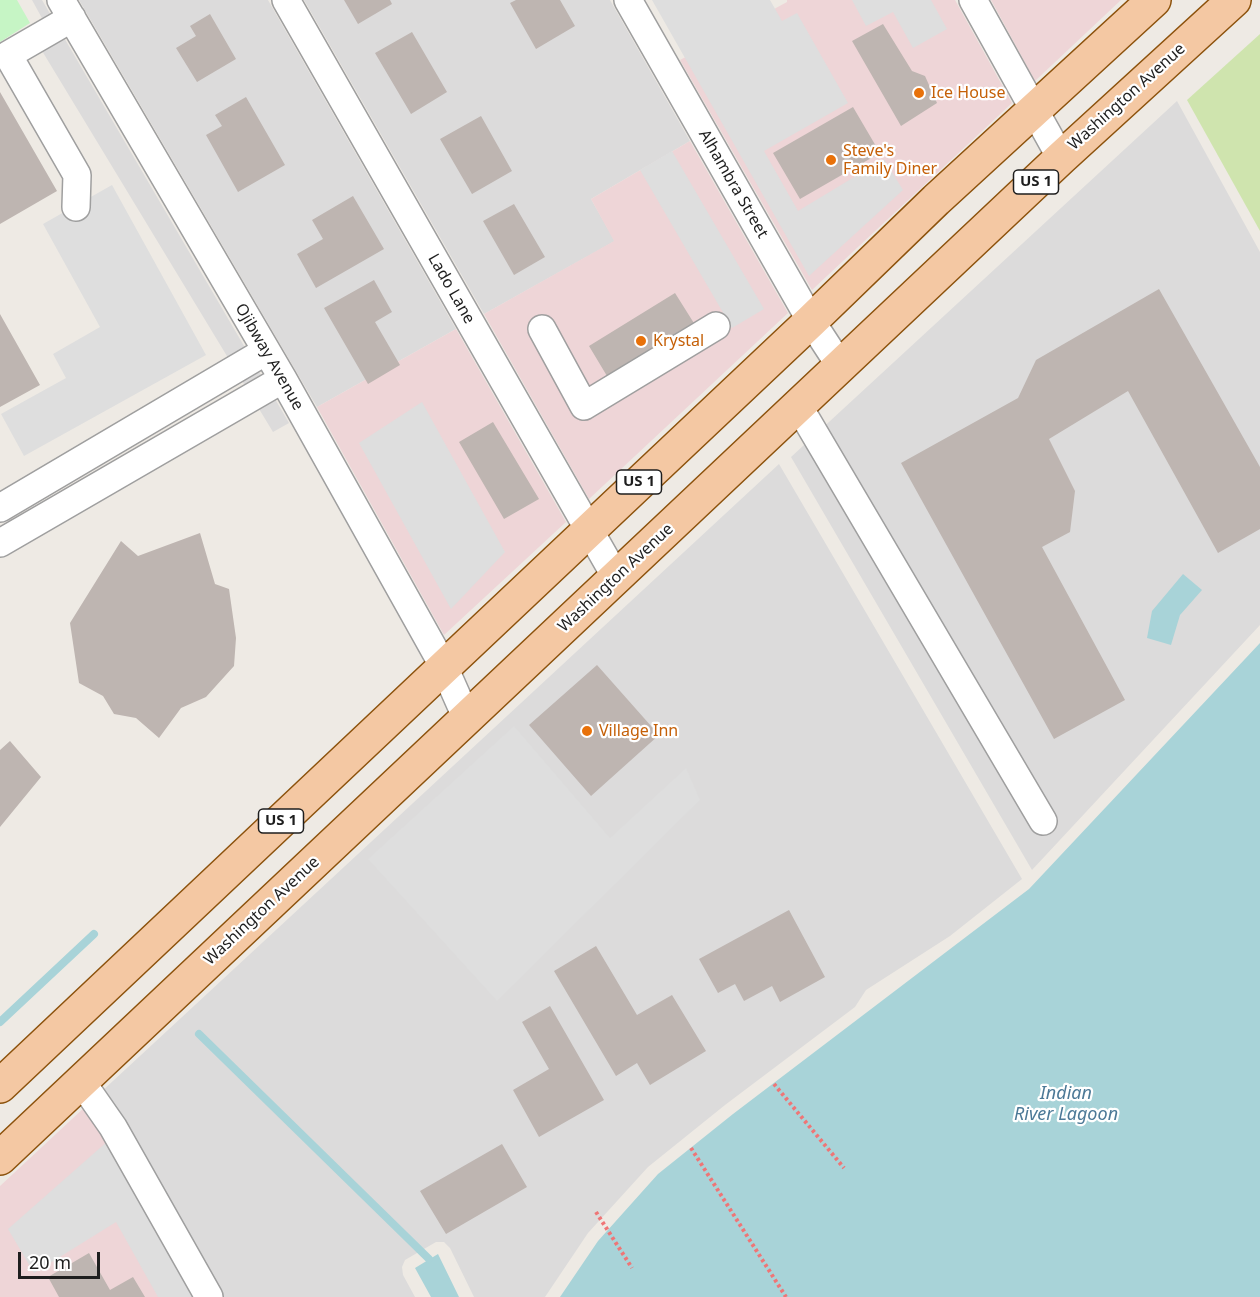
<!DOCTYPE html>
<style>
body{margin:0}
#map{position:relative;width:1260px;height:1297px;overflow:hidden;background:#eeeae4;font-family:"Noto Sans",sans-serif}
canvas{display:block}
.scale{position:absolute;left:18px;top:1252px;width:82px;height:27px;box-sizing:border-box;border:3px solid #1e1e1e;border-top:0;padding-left:8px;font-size:18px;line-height:21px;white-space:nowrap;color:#1e1e1e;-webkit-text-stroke:4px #fff;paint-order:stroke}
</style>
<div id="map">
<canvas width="1260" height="1297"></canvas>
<div class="scale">20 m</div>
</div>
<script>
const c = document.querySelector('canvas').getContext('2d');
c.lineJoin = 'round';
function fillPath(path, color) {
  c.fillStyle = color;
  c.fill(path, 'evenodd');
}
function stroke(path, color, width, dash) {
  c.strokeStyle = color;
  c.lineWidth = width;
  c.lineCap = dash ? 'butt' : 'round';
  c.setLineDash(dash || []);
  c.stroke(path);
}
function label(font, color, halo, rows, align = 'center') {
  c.font = font + ' "Noto Sans",sans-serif';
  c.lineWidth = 4.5;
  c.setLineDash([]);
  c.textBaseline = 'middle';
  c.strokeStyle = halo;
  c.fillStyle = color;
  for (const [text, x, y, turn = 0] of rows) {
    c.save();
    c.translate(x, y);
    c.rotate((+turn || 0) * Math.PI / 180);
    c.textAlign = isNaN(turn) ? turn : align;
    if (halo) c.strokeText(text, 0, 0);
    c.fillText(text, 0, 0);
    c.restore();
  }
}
fillPath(new Path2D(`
 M 32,0 L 42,0 L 289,423 L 273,432 L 33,36 L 43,20 Z
 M 79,0 L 268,0 L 456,329 L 317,407 Z
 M 304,0 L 610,0 L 690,141 L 591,199 L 615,241 L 484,314 Z
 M 1177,101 L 1260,252 L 1260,625 L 1032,870 L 791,457 Z
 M 779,464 L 1022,879 L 950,936 L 866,990 L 855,1007 L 725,1105 L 648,1167 L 588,1233 L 545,1297 L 474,1297 L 450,1248 L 444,1242 L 436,1242 L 405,1260 L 402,1267 L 403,1275 L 415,1297 L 218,1297 L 100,1093 Z`), '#dcdbdb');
fillPath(new Path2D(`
 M 787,0 L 955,0 L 1012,103 L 812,290 L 680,60 L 787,2 Z
 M 991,0 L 1121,0 L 1035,81 Z
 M 690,141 L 788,313 L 589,499 L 484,314 L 614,241 L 591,199 Z
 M 456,329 L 566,522 L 444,635 L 317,407 Z
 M 100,1093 L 218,1297 L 0,1297 L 0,1186 Z`), '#eed5d7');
fillPath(new Path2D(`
 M 1260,34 L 1260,231 L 1187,100 Z`), '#cfe4ae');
fillPath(new Path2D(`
 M 0,0 L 17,0 L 30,23 L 0,42 Z`), '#c6f5c5');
fillPath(new Path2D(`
 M 652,0 L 770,0 L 782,21 L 797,13 L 848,103 L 764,151 L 798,211 L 884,159 L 903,190 L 809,276 Z
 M 852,0 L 931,0 L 947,29 L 913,48 L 893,12 L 866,26 Z
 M 672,151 L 764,309 L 732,328 L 640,170 Z
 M 112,185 L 206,355 L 24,456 L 1,414 L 66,378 L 53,354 L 100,327 L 43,224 Z
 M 422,402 L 505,552 L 451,609 L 359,443 Z
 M 514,726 L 610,838 L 686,768 L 700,800 L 497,1001 L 368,859 Z
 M 109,1140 L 196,1297 L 158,1297 L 116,1222 L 34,1273 L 8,1229 Z`), '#dedede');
fillPath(new Path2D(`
 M 1183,574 L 1202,590 L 1180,615 L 1171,645 L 1147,638 L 1152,611 Z
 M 1260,643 L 1260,1297 L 560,1297 L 598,1241 L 658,1174 L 733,1114 L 1029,889 Z
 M 438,1254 L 459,1297 L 431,1297 L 415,1268 Z`), '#a8d3d8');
stroke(new Path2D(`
 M 0,1022 L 94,934
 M 199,1034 L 429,1259`), '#a8d3d8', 8);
fillPath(new Path2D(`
 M 344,0 L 390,0 L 392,4 L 358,24 Z
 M 516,0 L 560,0 L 575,26 L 536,49 L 510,3 Z
 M 210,14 L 236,59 L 197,82 L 176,48 L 196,36 L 190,26 Z
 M 883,24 L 912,71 L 925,76 L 937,103 L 901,126 L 852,41 Z
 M 412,32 L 447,92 L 411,114 L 375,53 Z
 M 0,92 L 57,191 L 0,224 Z
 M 246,97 L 285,165 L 238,192 L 206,135 L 222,126 L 215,115 Z
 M 853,107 L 880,153 L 800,199 L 773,153 Z
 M 481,116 L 512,171 L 472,194 L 440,139 Z
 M 353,196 L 384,249 L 316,288 L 297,254 L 323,239 L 312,220 Z
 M 514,204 L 545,257 L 514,275 L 483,221 Z
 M 374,280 L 392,312 L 375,322 L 400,365 L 368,384 L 324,308 Z
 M 1159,289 L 1260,467 L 1260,529 L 1218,553 L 1128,391 L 1049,439 L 1075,491 L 1070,532 L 1042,547 L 1125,700 L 1054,739 L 901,463 L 1018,398 L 1036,360 Z
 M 675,293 L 697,328 L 610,381 L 589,346 Z
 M 0,314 L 40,385 L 0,407 Z
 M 493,422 L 539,499 L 504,519 L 459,442 Z
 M 200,533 L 215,584 L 229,589 L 236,638 L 234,666 L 206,697 L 181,708 L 159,738 L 136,718 L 114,714 L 103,696 L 79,683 L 70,623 L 121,541 L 138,556 Z
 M 597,665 L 659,735 L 591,796 L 529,725 Z
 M 10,741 L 41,777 L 0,827 L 0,750 Z
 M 789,910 L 825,977 L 780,1002 L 772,986 L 744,1001 L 735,984 L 718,993 L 699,959 Z
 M 596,946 L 637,1015 L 672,995 L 706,1051 L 650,1085 L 637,1063 L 616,1076 L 554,971 Z
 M 550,1006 L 604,1100 L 539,1137 L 513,1090 L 549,1069 L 522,1022 Z
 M 502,1144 L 527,1187 L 446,1234 L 420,1191 Z
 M 89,1253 L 110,1290 L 133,1277 L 145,1297 L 59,1297 L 48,1277 Z`), '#beb5b1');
const minor = new Path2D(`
 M 61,0 L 283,379 L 444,667 L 467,719
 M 286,0 L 616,577
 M 628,0 L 811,321 L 841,367
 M 973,0 L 1061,158
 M 72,18 L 8,55 L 77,175 L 76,207
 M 542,329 L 584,406 L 716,326
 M 799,407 L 1043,821
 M 0,508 L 266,351
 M 0,543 L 283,379
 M 81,1081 L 113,1127 L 209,1297`);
const major = new Path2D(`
 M 0,1086 L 811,321 L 936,200 L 1154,0
 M 0,1158 L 1061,158 L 1234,0`);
stroke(minor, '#9f9f9f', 30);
stroke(major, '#8c520c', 36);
stroke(new Path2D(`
 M 774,1084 L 844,1168
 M 691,1148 L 786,1297
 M 596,1212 L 632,1268`), '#ef7576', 4, [3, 3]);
stroke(minor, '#fff', 27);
stroke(major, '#f4c8a3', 33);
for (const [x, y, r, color] of [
 [919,93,6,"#e8710a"],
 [831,160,6,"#e8710a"],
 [641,341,6,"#e8710a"],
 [587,731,6,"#e8710a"]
]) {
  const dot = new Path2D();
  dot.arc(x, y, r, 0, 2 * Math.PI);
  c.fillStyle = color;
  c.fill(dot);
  stroke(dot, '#fff', 2);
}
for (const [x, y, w] of [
 [1036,182,45],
 [639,482,45],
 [281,821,45]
]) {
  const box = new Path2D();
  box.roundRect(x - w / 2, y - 12, w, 24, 4.5);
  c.fillStyle = '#fff';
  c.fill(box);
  stroke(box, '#1e1e1e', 1.5);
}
label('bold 15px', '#1e1e1e', null, [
 ["US 1",1036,182],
 ["US 1",639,482],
 ["US 1",281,821]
]);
label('16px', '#c56008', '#fff', [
 ["Ice House",931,93],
 ["Steve's",843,151],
 ["Family Diner",843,169],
 ["Krystal",653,341],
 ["Village Inn",599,731]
], 'left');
label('16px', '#1e1e1e', '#fff', [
 ["Washington Avenue",1127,97,-42],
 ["Alhambra Street",733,184,60],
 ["Lado Lane",451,289,60],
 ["Ojibway Avenue",269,357,60],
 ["Washington Avenue",616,578,-43],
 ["Washington Avenue",262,911,-43]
]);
label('italic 18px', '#4c7997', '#fff', [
 ["Indian",1066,1094],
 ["River Lagoon",1066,1115]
]);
</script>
